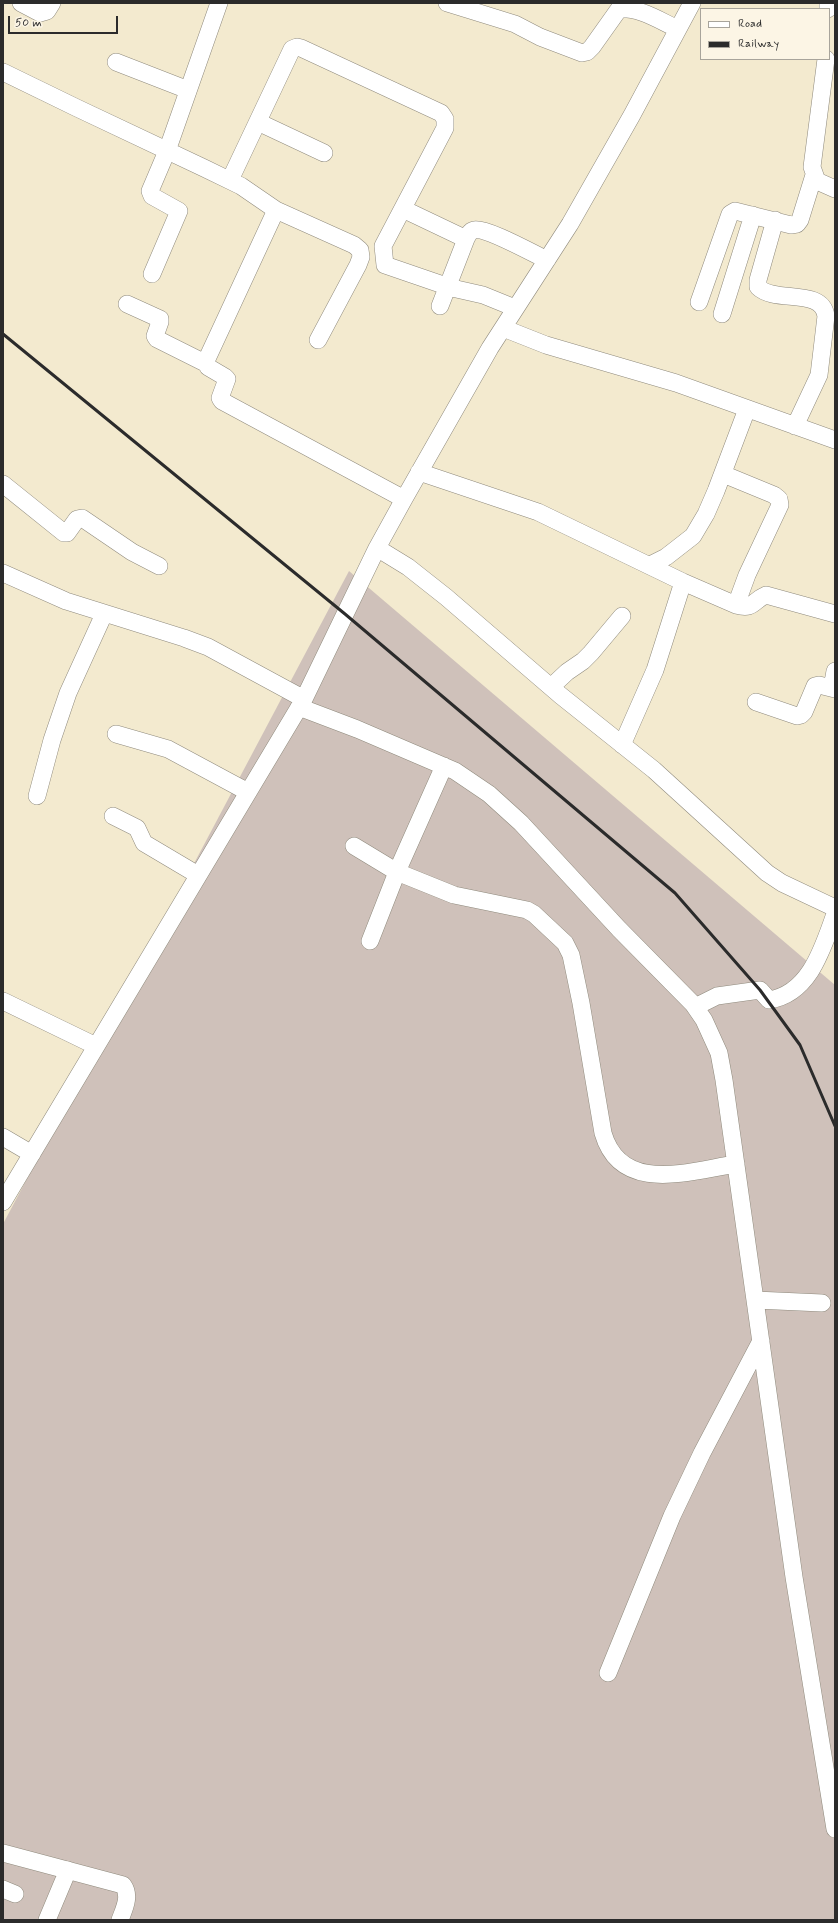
<!DOCTYPE html>
<style>
body{margin:0}
#map{position:relative;width:838px;height:1923px;overflow:hidden;background:#f3eacf;font-family:Mynerve,sans-serif}
canvas{display:block}
.frame{position:absolute;inset:0;border:4px solid #2b2b2b;pointer-events:none}
.legend{position:absolute;left:700px;top:8px;width:130px;height:52px;box-sizing:border-box;background:#fcf5e5;border:1px solid #a8a49b;margin:0;padding:5px 7px;list-style:none;font-size:12px;color:#2b2b2b}
.legend li{display:flex;align-items:center;gap:8px;height:20px}
.legend b{width:20px;border:1px solid #a8a49b}
.scale{position:absolute;left:8px;top:16px;width:110px;height:18px;box-sizing:border-box;border:2px solid #2b2b2b;border-top:0;padding-left:5px;font-size:12px;line-height:14px;white-space:nowrap;color:#2b2b2b;-webkit-text-stroke:3px #fcf5e5;paint-order:stroke}
</style>
<div id="map">
<canvas width="838" height="1923"></canvas>
<div class="frame"></div>
<ul class="legend">
<li><b style="height:5px;background:#fff"></b>Road</li>
<li><b style="height:5px;background:#2b2b2b"></b>Railway</li>
</ul>
<div class="scale">50 m</div>
</div>
<script>
const c = document.querySelector('canvas').getContext('2d');
c.lineJoin = 'round';
function fillPath(path, color) {
  c.fillStyle = color;
  c.fill(path, 'evenodd');
}
function stroke(path, color, width, dash) {
  c.strokeStyle = color;
  c.lineWidth = width;
  c.lineCap = dash ? 'butt' : 'round';
  c.setLineDash(dash || []);
  c.stroke(path);
}
fillPath(new Path2D(`
 M 349,571 L 835,985 L 835,1920 L 3,1920 L 3,1224 Z`), '#cfc1ba');
const minor = new Path2D(`
 M 21,3 L 40,13 L 47,11 L 52,3
 M 447,3 L 515,24 L 540,37 L 582,53 L 587,52 L 592,47 L 619,9 C 639,7 660,21 678,29
 M 828,9 L 828,3
 M 826,59 L 812,167 L 817,181 L 835,189
 M 116,62 L 188,90
 M 3,72 L 77,108 L 204,168 L 241,186 L 276,210 L 354,245 L 360,250 L 361,257 L 358,265 L 318,340
 M 258,122 L 324,153
 M 230,180 L 292,49 L 297,47 L 301,48 L 441,113 L 445,119 L 445,128 L 383,246 L 385,265 L 452,288 L 483,295 L 515,308
 M 403,209 L 466,239
 M 276,210 L 206,361 L 208,367 L 225,377 L 227,379 L 220,398 L 222,401 L 404,499
 M 775,220 L 758,280 L 758,287 C 775,304 822,287 826,316 L 819,375 L 795,426
 M 152,274 L 179,211 L 152,196 L 150,191 L 167,151 L 219,3
 M 699,302 L 730,214 L 735,211 L 791,225 L 797,224 L 800,220 L 814,175
 M 127,304 L 160,319 L 160,322 L 155,336 L 157,339 L 207,364
 M 440,306 L 466,239 C 468,235 470,231 474,230 C 486,227 534,254 547,260
 M 722,314 L 753,215
 M 503,328 L 546,345 L 676,383 L 835,440
 M 419,472 L 538,512 L 683,582 L 736,605 C 754,610 752,601 766,595 L 835,614
 M 723,474 L 774,495 L 779,499 L 780,505 L 747,575 L 736,605
 M 3,484 L 64,533 L 67,533 L 77,519 L 82,518 L 132,552 L 159,566
 M 377,548 L 408,567 L 446,597 L 560,695 L 654,770 L 767,873 L 782,883 L 835,908
 M 650,565 L 666,557 L 693,536 L 706,514 L 716,491 L 747,409
 M 3,573 L 66,601 L 184,638 L 208,647 L 304,699
 M 551,687 L 567,672 L 583,661 L 591,653 L 622,616
 M 832,688 L 835,671
 M 756,702 L 797,716 L 801,715 L 804,712 L 815,686 L 819,685 L 835,689
 M 299,707 L 357,729 L 455,771 L 489,794 L 521,823 L 619,929 L 693,1004 L 704,1020 L 719,1053 L 724,1080 L 794,1577 L 835,1829
 M 116,734 L 168,749 L 248,792
 M 622,745 L 655,670 L 683,582
 M 37,796 L 52,740 L 68,693 L 104,614
 M 113,816 L 137,828 L 144,843 L 198,875
 M 354,846 L 397,872 L 454,895 L 527,910 L 534,914 L 565,943 L 571,955 L 581,1003 L 603,1133 C 621,1195 689,1171 736,1164
 M 370,941 L 399,867 L 444,766
 M 3,1001 L 96,1046
 M 695,1007 L 717,996 L 760,990 L 769,1000 C 810,994 823,947 835,914
 M 3,1137 L 32,1154
 M 3,1202 L 304,699 L 377,548 L 404,499 L 490,348 L 570,224 L 632,115 L 692,3
 M 755,1300 L 822,1303
 M 608,1673 L 672,1516 L 702,1453 L 761,1341
 M 3,1853 L 123,1885 C 131,1896 124,1909 120,1920
 M 3,1889 L 15,1894
 M 47,1920 L 68,1870`);
stroke(minor, '#8f8a7d', 18);
stroke(minor, '#fff', 17);
stroke(new Path2D(`
 M 3,334 L 345,614 L 675,893 L 760,990 L 800,1045 L 835,1126`), '#2b2b2b', 3);
</script>
